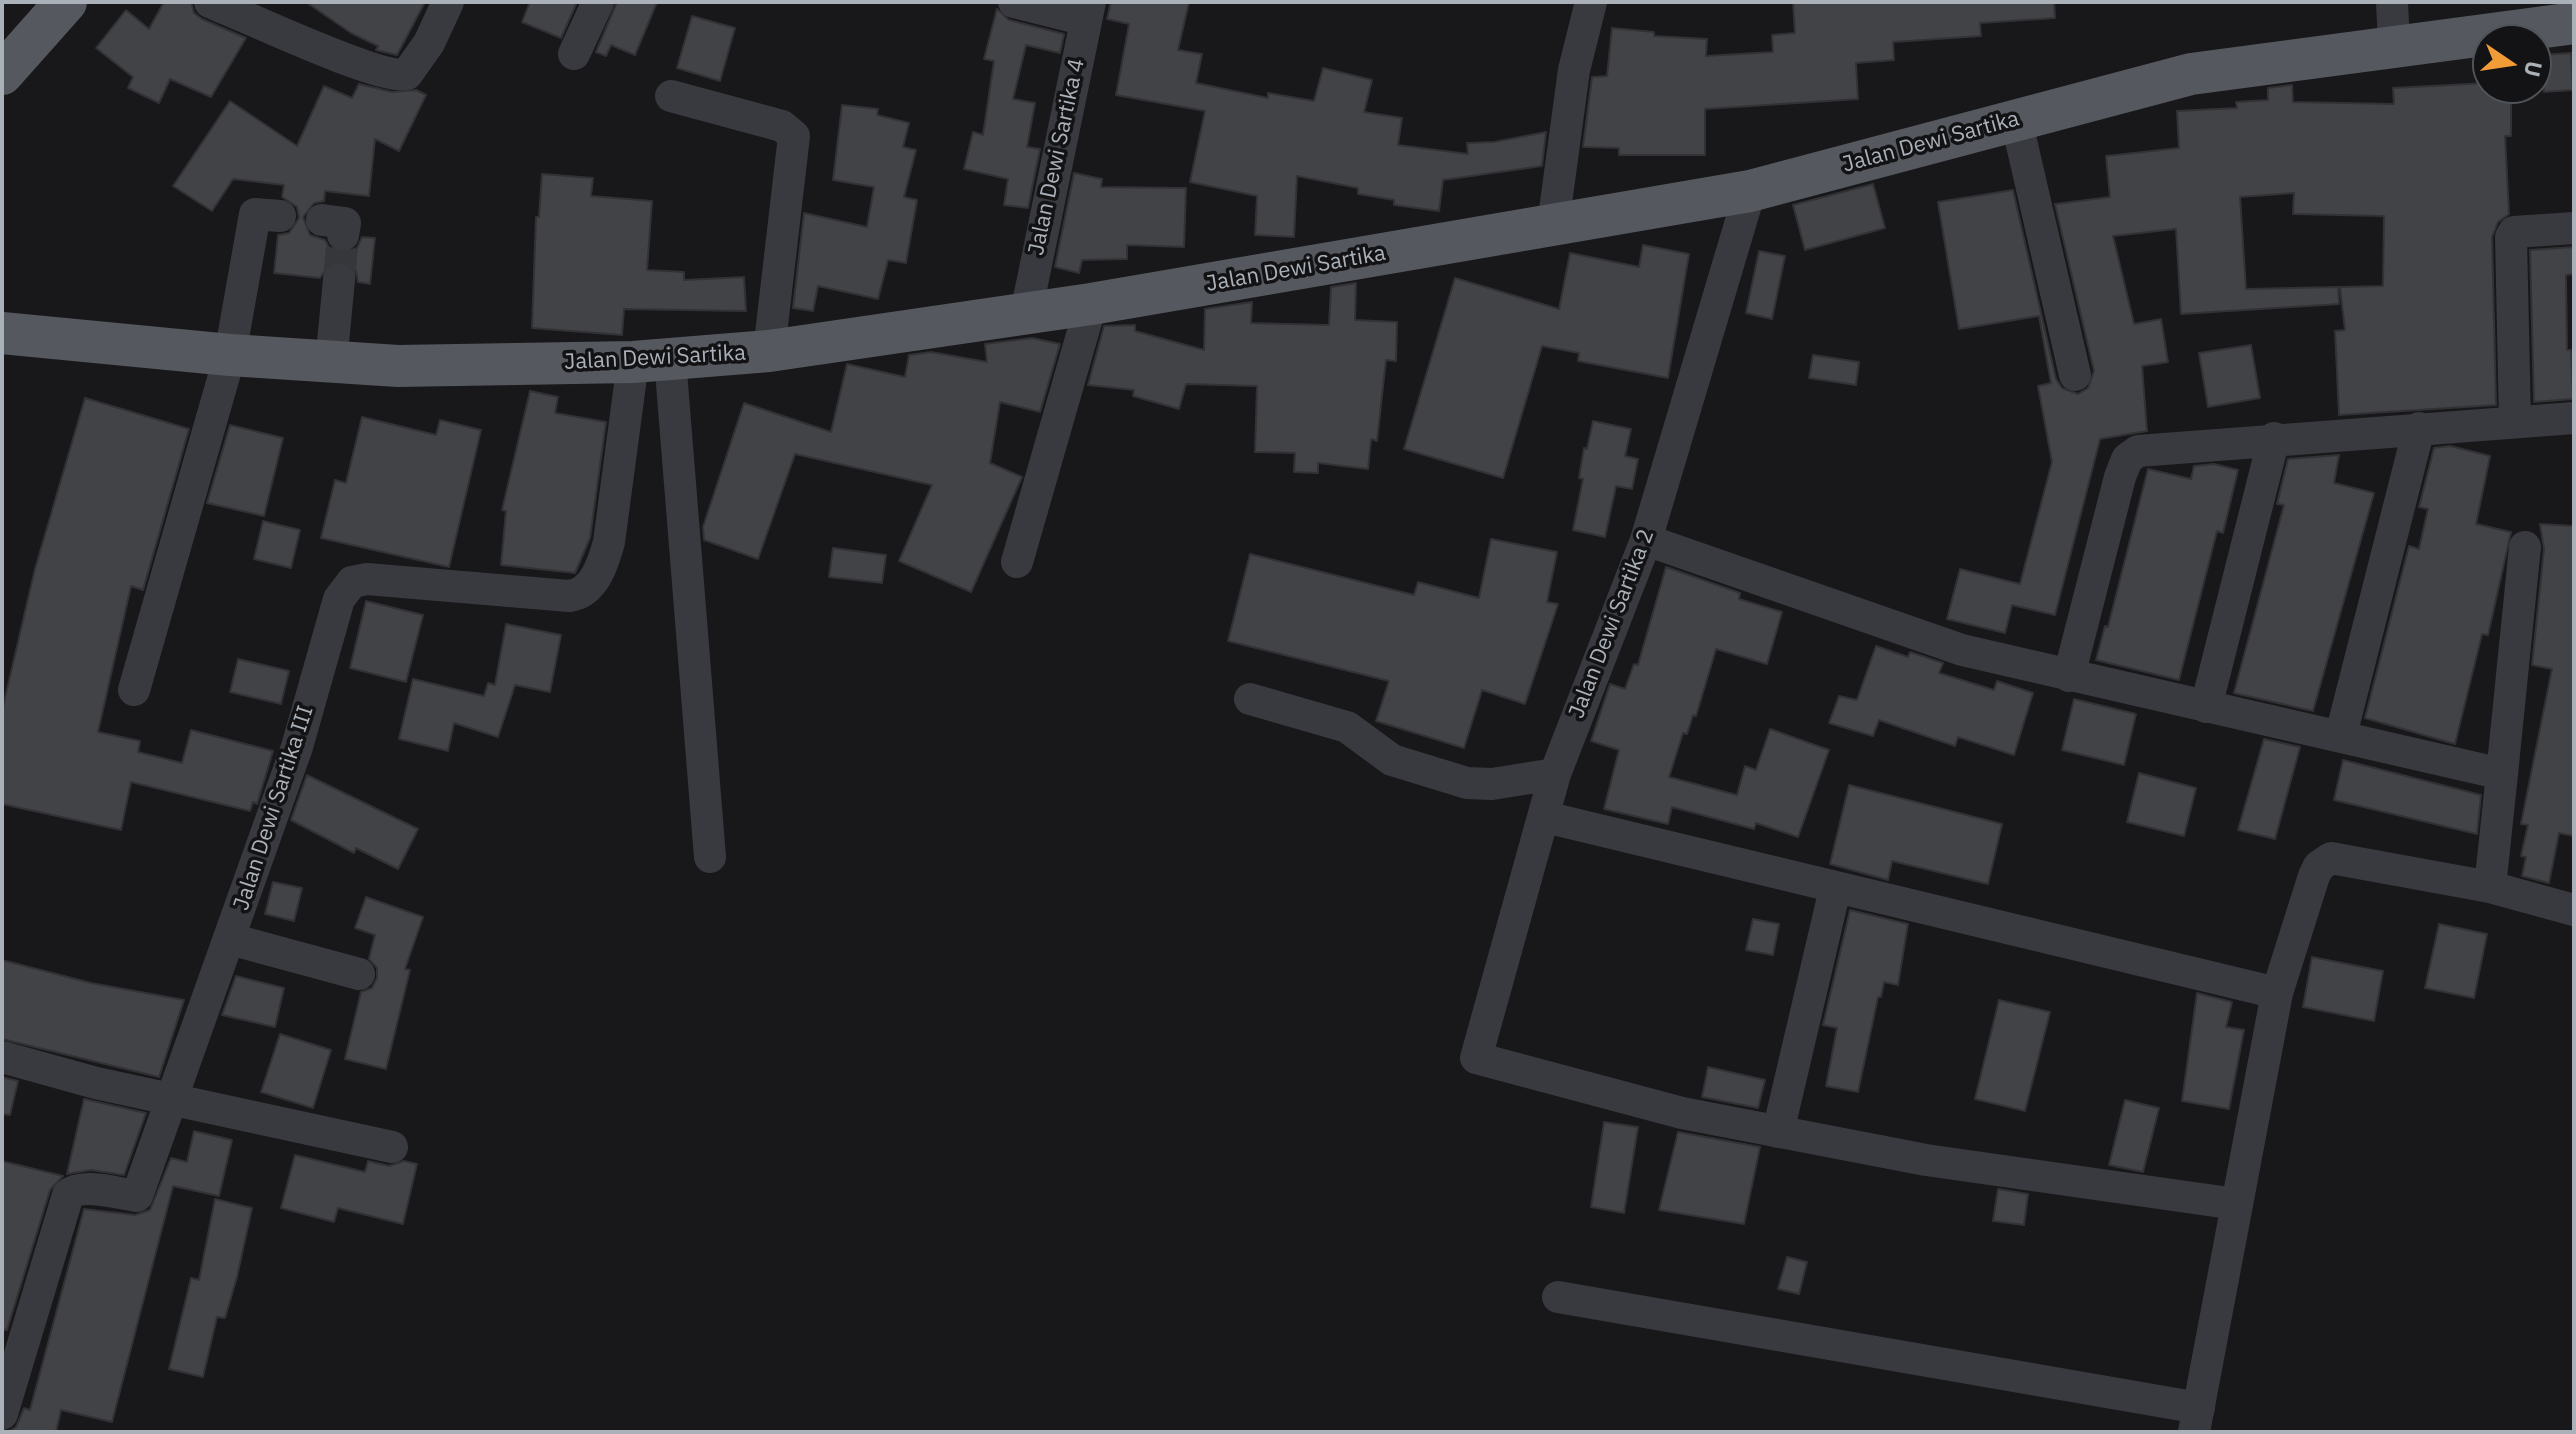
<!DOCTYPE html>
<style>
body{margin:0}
#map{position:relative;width:2576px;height:1434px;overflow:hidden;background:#18181a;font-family:"IBM Plex Sans",sans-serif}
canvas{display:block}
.frame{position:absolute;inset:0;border:4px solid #aab1b9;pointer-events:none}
.north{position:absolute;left:2472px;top:24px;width:80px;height:80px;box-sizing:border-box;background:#131315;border:2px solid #4f5257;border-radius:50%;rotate:103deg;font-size:22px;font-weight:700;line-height:32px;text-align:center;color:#aab1b9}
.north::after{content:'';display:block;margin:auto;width:28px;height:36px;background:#f29c38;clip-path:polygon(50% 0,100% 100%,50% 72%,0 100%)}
</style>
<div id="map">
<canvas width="2576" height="1434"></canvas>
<div class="frame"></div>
<div class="north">U</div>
</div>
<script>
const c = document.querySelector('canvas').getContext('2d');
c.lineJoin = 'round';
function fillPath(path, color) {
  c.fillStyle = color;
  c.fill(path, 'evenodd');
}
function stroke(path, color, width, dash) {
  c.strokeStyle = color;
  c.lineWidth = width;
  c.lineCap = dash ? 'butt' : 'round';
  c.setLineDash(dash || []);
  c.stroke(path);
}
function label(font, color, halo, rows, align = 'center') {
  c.font = font + ' "IBM Plex Sans",sans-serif';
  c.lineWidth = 7;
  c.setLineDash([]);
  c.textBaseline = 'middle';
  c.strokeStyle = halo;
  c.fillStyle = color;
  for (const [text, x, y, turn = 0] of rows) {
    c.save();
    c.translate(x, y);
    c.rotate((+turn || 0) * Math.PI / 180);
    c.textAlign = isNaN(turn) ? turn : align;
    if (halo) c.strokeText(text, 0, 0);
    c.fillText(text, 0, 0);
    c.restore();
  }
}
const building = new Path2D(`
 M 164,2 L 191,2 L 194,13 L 202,19 L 246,38 L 211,97 L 170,79 L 159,103 L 128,88 L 133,77 L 96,48 L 126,10 L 149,29 Z
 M 306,2 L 425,2 L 397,55 L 376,50 L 378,46 L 351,33 Z
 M 530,2 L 577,2 L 561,38 L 522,22 Z
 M 617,2 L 657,2 L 635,55 L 611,45 L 606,56 L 596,52 Z
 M 1111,2 L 1189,2 L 1178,50 L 1202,54 L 1196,83 L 1268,98 L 1268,93 L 1314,101 L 1323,68 L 1372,80 L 1364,112 L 1402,118 L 1398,145 L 1468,154 L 1467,143 L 1494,142 L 1546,132 L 1542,166 L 1443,180 L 1439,211 L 1394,205 L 1394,200 L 1358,194 L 1358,188 L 1297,176 L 1294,237 L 1255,235 L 1257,196 L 1190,182 L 1205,111 L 1116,95 L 1129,24 L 1107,19 Z
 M 1793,2 L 2054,2 L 2055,18 L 1980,23 L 1981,36 L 1893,42 L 1894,60 L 1856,63 L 1858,99 L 1705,109 L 1705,155 L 1619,155 L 1619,148 L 1583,147 L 1592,77 L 1607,76 L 1612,28 L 1654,32 L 1654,36 L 1707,39 L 1706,56 L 1773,52 L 1772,35 L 1795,33 Z
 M 997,9 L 1009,20 L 1064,34 L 1060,53 L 1026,45 L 1013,99 L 1035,103 L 1027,147 L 1040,149 L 1028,208 L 1004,205 L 1008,179 L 964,169 L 973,132 L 983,135 L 994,61 L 984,59 Z
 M 692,16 L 735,28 L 720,81 L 677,68 Z
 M 2571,53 L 2573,90 L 2544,92 L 2542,55 Z
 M 2488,83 L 2488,88 L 2511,88 L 2511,136 L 2505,136 L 2509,214 L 2498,222 L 2492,237 L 2496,405 L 2339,415 L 2335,331 L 2345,330 L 2340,287 L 2383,286 L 2384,216 L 2293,214 L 2294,193 L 2240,197 L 2246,289 L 2338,287 L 2339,304 L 2181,314 L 2176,229 L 2113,236 L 2134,324 L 2161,319 L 2168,362 L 2142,366 L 2147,431 L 2100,439 L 2055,615 L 2012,605 L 2005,633 L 1947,619 L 1960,569 L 2020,584 L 2052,462 L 2038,386 L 2051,383 L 2039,316 L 1959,329 L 1938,202 L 2013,190 L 2056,379 L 2062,388 L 2078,394 L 2088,388 L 2094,371 L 2055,204 L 2110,197 L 2106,156 L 2179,148 L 2177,111 L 2237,108 L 2236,102 L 2268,100 L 2268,88 L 2292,85 L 2293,102 L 2394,104 L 2393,88 Z
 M 359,84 L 392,92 L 416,90 L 426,95 L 399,151 L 375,139 L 369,196 L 325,191 L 324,201 L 314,203 L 303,217 L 310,235 L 325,240 L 330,249 L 339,254 L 357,248 L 362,237 L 375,238 L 370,284 L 358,282 L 356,271 L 342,261 L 330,263 L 320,278 L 274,273 L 278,235 L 289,233 L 299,218 L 297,207 L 282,197 L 284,185 L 233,179 L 212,211 L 173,186 L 230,101 L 297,146 L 324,86 L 352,98 Z
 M 842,105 L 878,109 L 877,115 L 909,123 L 903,147 L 916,150 L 904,197 L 917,200 L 906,263 L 888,260 L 878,299 L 818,286 L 813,311 L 793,308 L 804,213 L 867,227 L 874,187 L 833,180 Z
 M 1074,173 L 1102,179 L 1101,187 L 1186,188 L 1184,247 L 1127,245 L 1127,259 L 1082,260 L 1079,273 L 1055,267 Z
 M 542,174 L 593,178 L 591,196 L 652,201 L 647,270 L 684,272 L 684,280 L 744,277 L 746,311 L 624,309 L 622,335 L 532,328 L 536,217 L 539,217 Z
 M 1873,184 L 1885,228 L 1805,250 L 1793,205 Z
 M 1643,245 L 1689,254 L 1668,378 L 1578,361 L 1579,353 L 1542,346 L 1503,478 L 1404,449 L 1455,278 L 1559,309 L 1570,253 L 1639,267 Z
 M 2574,247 L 2574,274 L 2566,275 L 2567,350 L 2571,350 L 2573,399 L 2534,402 L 2530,250 Z
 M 1759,251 L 1785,256 L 1772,319 L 1746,313 Z
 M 1356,283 L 1355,320 L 1397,322 L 1396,361 L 1386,360 L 1377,441 L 1371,439 L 1368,469 L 1318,463 L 1318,473 L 1294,472 L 1295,453 L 1255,452 L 1257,386 L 1186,384 L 1179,409 L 1133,396 L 1134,390 L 1088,385 L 1104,326 L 1135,325 L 1135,331 L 1204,350 L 1205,309 L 1252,302 L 1251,323 L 1329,325 L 1331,287 Z
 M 1032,338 L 1060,344 L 1040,412 L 1000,402 L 990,463 L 1022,477 L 971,592 L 899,561 L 932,485 L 795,454 L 758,559 L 704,540 L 703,527 L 744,403 L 831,432 L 847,364 L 905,377 L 909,355 L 931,352 L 987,362 L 985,344 Z
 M 2251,345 L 2260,398 L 2208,407 L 2199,353 Z
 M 1813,355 L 1859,362 L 1856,385 L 1809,378 Z
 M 530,391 L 558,397 L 555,413 L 606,422 L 590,538 L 575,573 L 501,565 L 506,511 L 502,510 Z
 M 85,398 L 189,429 L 143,590 L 131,586 L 98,732 L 140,741 L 138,752 L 182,763 L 191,730 L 273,751 L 257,804 L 253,802 L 250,811 L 131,782 L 121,830 L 2,804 L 2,711 L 35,569 Z
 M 362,417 L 436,435 L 440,420 L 481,430 L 449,567 L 321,538 L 335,480 L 346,483 Z
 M 1593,421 L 1631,429 L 1625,456 L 1638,459 L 1632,489 L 1616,486 L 1605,537 L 1573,530 L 1583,479 L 1579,478 L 1584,448 L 1587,449 Z
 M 230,425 L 283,438 L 264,516 L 207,503 Z
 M 2450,446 L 2490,456 L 2476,524 L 2511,532 L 2488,635 L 2482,634 L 2455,744 L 2365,718 L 2409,546 L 2419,549 L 2428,509 L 2419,507 L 2434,448 Z
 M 2339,455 L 2334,483 L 2374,493 L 2313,711 L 2234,693 L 2284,505 L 2277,504 L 2288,459 Z
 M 2214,464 L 2238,470 L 2223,533 L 2217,531 L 2179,680 L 2096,660 L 2105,626 L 2108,627 L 2148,469 L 2191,479 L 2194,466 Z
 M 263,521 L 300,530 L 291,568 L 254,559 Z
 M 2540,524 L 2574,526 L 2574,836 L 2559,833 L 2549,883 L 2522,876 L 2526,857 L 2521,856 L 2528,825 L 2521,824 L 2552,669 L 2532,665 L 2544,549 Z
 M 1491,539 L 1557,552 L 1547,602 L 1558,604 L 1525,704 L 1482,690 L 1464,748 L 1376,721 L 1389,681 L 1228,641 L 1250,554 L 1414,595 L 1418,582 L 1479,598 Z
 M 833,548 L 886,555 L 882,583 L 829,577 Z
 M 1666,567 L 1740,593 L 1739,599 L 1782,612 L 1767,664 L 1716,649 L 1696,716 L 1693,715 L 1687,734 L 1683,733 L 1669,777 L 1737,795 L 1745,766 L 1756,770 L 1770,729 L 1829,750 L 1798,837 L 1756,823 L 1754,829 L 1672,807 L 1668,824 L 1604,809 L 1619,750 L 1591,741 L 1610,684 L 1625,689 L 1634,664 L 1638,665 Z
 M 366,601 L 423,615 L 406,682 L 350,668 Z
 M 506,624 L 561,635 L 550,692 L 515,685 L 498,737 L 454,723 L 448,751 L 399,739 L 413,679 L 484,696 L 488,683 L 495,685 Z
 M 1876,646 L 1908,657 L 1910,652 L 1943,663 L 1939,673 L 1994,690 L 1997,681 L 2033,693 L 2014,755 L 1958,737 L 1955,746 L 1879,720 L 1873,736 L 1829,723 L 1839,696 L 1857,700 Z
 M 238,659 L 289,671 L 281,704 L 230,692 Z
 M 2074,699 L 2136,714 L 2124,765 L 2062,750 Z
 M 2264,739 L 2300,747 L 2275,839 L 2238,830 Z
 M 2343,760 L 2481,795 L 2477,834 L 2334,800 Z
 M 2139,773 L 2196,788 L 2184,836 L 2127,822 Z
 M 307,775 L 418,829 L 398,869 L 356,848 L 354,853 L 291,820 Z
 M 1849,785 L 2002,824 L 1988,884 L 1892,861 L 1888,880 L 1830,864 Z
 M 273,882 L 302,888 L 294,921 L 265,914 Z
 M 366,897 L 423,917 L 405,969 L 410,970 L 386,1069 L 345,1059 L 361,992 L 372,988 L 377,978 L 377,968 L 369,959 L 375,935 L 355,928 Z
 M 1850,910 L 1908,924 L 1898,985 L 1884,982 L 1881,997 L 1878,997 L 1858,1092 L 1826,1086 L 1837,1028 L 1823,1025 Z
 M 1753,919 L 1779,924 L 1773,955 L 1746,950 Z
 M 2439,924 L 2487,934 L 2474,998 L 2425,988 Z
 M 2312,957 L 2383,971 L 2374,1021 L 2303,1007 Z
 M 2,960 L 91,983 L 184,1000 L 159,1077 L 2,1039 Z
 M 236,976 L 284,988 L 275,1027 L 222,1015 Z
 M 2197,993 L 2232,1002 L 2226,1027 L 2244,1030 L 2229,1109 L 2182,1101 Z
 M 1999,1000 L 2050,1012 L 2025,1111 L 1975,1099 Z
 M 280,1034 L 331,1050 L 313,1108 L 261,1092 Z
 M 1708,1067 L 1765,1080 L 1758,1108 L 1702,1097 Z
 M 2,1077 L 18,1081 L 10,1115 L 2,1114 Z
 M 84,1099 L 146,1113 L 124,1175 L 91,1170 L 67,1174 Z
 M 2125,1100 L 2159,1108 L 2143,1172 L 2109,1165 Z
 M 1604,1122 L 1638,1127 L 1624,1213 L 1591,1207 Z
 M 194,1131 L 232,1140 L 219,1196 L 173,1186 L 112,1422 L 61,1410 L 56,1432 L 9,1431 L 16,1427 L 24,1408 L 30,1410 L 84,1209 L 135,1215 L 150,1210 L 171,1158 L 187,1162 Z
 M 1678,1132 L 1760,1147 L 1744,1224 L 1659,1210 Z
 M 295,1155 L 365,1172 L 368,1161 L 389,1166 L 404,1161 L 417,1164 L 403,1224 L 338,1208 L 334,1222 L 281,1208 Z
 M 2,1161 L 63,1176 L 50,1190 L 7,1330 L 2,1330 Z
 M 1998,1189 L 2028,1194 L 2024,1225 L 1993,1221 Z
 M 215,1199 L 252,1208 L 237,1277 L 225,1318 L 217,1317 L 203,1377 L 169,1369 L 191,1278 L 199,1280 Z
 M 1787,1257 L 1807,1262 L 1799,1294 L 1778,1289 Z`);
fillPath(building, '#424347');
stroke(building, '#323236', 2);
stroke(new Path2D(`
 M 339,280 L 343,235`), '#35373a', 32, [32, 16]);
stroke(new Path2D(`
 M 210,2 C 243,15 381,81 407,74 L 429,43 L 448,2
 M 1014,2 L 1086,20
 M 2392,2 L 2394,45
 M 574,54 L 598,2
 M 671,96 L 782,126 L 794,136 L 769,351
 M 2016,119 L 2075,375
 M 1750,191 L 1646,540 L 1555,774 L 1476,1058 L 1682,1113 L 1926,1160 L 2236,1204
 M 322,220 L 345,223 L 343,235
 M 1553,225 L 1574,70 L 1591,2
 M 1026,313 L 1090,2
 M 670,359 L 710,857
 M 331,363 L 339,280
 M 2515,422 L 2511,237 L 2514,232 L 2574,228
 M 1646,540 L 1962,650 L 2502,774 L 2525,547
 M 1017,562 L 1091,304
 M 2069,676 L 2120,477 L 2127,459 L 2138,451 L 2574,418
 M 134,690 L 230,355 L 255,214 L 280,216
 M 1250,699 L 1347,727 L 1392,760 L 1467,783 L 1492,784 L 1555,774
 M 2206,707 L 2274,438
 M 2341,735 L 2419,428
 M 1545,817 L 2277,993 L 2194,1432
 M 2490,887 L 2502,774
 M 230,939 L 359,974
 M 2277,993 L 2314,876 L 2319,866 L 2331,858 L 2490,887 L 2574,910
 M 2,1057 L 96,1083 L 392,1147
 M 1778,1132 L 1835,889
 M 1558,1297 L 2199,1408
 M 2,1414 L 68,1195 C 82,1182 119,1194 137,1196 L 297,747 L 339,599 L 352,582 L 367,579 L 569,596 C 594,593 603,564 609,542 L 633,362`), '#393a3f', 32);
stroke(new Path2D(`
 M 2,74 L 66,2
 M 2,333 L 230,355 L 398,366 L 633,362 L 769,351 L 1091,304 L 1750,191 L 2191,74 L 2574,23`), '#55585e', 42);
label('22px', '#aab1b9', '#131315', [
 ["Jalan Dewi Sartika",1931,142,-15],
 ["Jalan Dewi Sartika 4",1057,157,-78],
 ["Jalan Dewi Sartika",1296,269,-10],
 ["Jalan Dewi Sartika",655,358,-3],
 ["Jalan Dewi Sartika 2",1612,624,-69],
 ["Jalan Dewi Sartika III",274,808,-72]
]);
</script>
